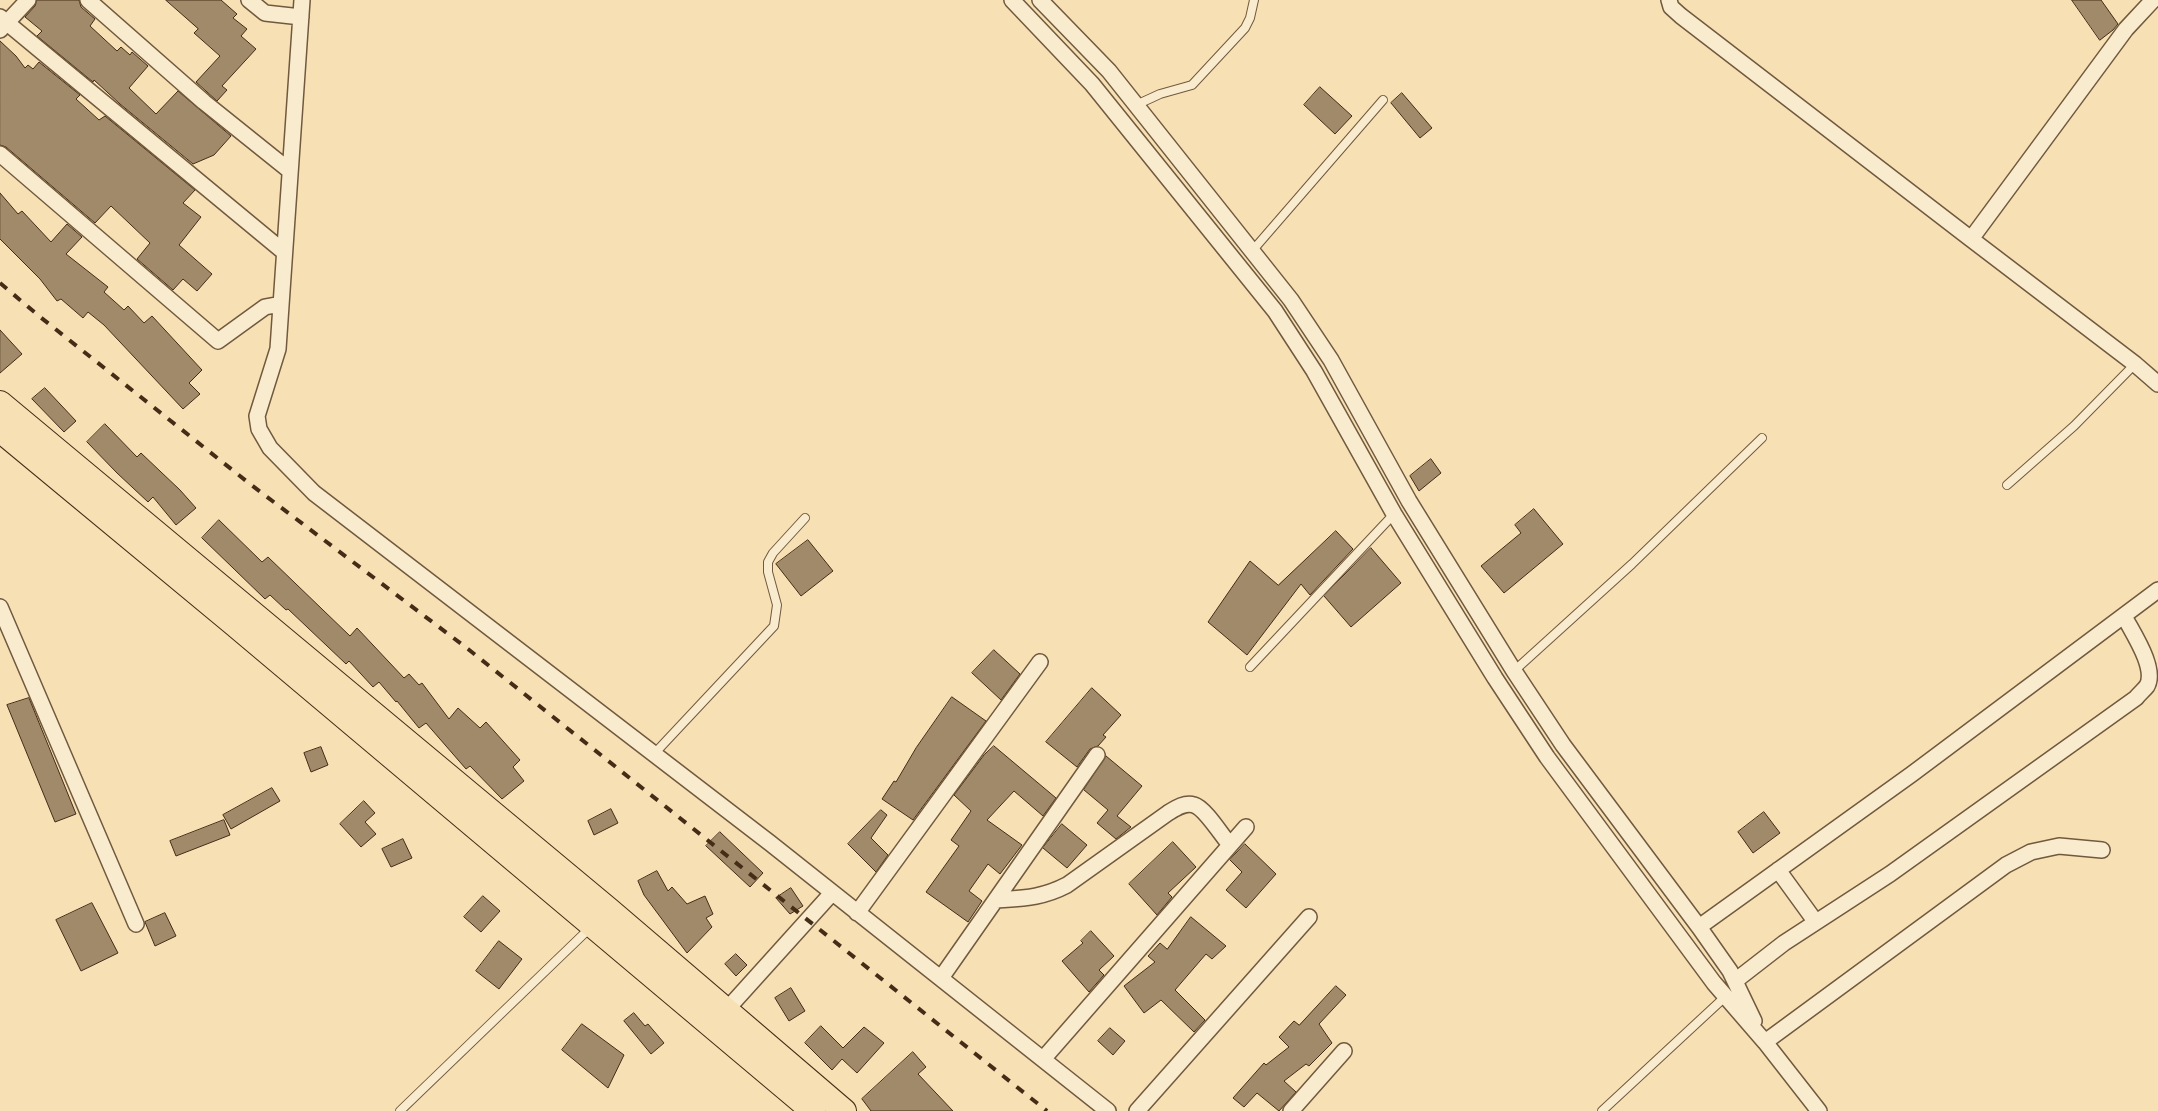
<!DOCTYPE html>
<style>
body{margin:0}
canvas{display:block;background:#f6e0b4}
</style>
<canvas width="2158" height="1111"></canvas>
<script>
const c = document.querySelector('canvas').getContext('2d');
c.lineJoin = 'round';
function fillPath(path, color) {
  c.fillStyle = color;
  c.fill(path, 'evenodd');
}
function stroke(path, color, width, dash) {
  c.strokeStyle = color;
  c.lineWidth = width;
  c.lineCap = dash ? 'butt' : 'round';
  c.setLineDash(dash || []);
  c.stroke(path);
}
const building = new Path2D(`
 M 37,0 L 79,0 L 81,7 L 95,19 L 90,26 L 117,51 L 121,47 L 130,55 L 132,52 L 148,66 L 129,88 L 156,114 L 178,91 L 231,136 L 214,155 L 193,164 L 120,104 L 94,80 L 93,82 L 37,36 L 42,31 L 25,17 L 35,6 Z
 M 166,0 L 221,0 L 237,14 L 233,18 L 247,29 L 241,36 L 256,49 L 222,86 L 227,90 L 217,101 L 196,82 L 220,56 L 194,33 L 198,29 Z
 M 2072,0 L 2101,0 L 2118,24 L 2113,30 L 2100,40 Z
 M 0,41 L 16,56 L 25,68 L 28,65 L 33,69 L 39,62 L 80,95 L 76,99 L 99,120 L 105,116 L 195,190 L 183,203 L 201,217 L 179,245 L 212,274 L 197,291 L 183,279 L 173,290 L 137,259 L 150,243 L 111,206 L 95,223 L 6,147 L 0,145 Z
 M 1320,87 L 1352,116 L 1335,134 L 1304,105 Z
 M 1402,93 L 1432,128 L 1420,138 L 1391,103 Z
 M 0,193 L 18,214 L 22,211 L 51,242 L 67,224 L 82,237 L 66,254 L 108,287 L 104,292 L 124,310 L 128,306 L 144,323 L 152,316 L 202,370 L 189,383 L 200,394 L 183,409 L 104,325 L 88,312 L 83,318 L 61,299 L 57,301 L 40,279 L 0,239 Z
 M 0,330 L 22,354 L 0,373 Z
 M 45,388 L 76,421 L 64,432 L 32,399 Z
 M 105,424 L 137,457 L 141,453 L 180,490 L 196,508 L 176,525 L 153,497 L 148,502 L 117,473 L 87,442 Z
 M 1431,459 L 1441,473 L 1419,491 L 1410,476 Z
 M 1534,509 L 1563,544 L 1504,593 L 1481,566 L 1521,533 L 1515,525 Z
 M 219,520 L 262,562 L 268,557 L 350,636 L 357,628 L 404,678 L 409,674 L 419,685 L 422,683 L 449,719 L 458,708 L 480,728 L 486,722 L 520,760 L 513,767 L 524,781 L 502,799 L 470,766 L 466,769 L 426,723 L 419,728 L 397,701 L 396,702 L 379,682 L 373,687 L 349,661 L 346,664 L 288,609 L 286,610 L 270,595 L 265,599 L 202,538 Z
 M 1336,531 L 1353,549 L 1310,595 L 1301,584 L 1247,655 L 1208,622 L 1250,561 L 1278,585 Z
 M 808,540 L 833,571 L 801,596 L 776,564 Z
 M 1371,548 L 1401,583 L 1351,627 L 1324,596 Z
 M 994,650 L 1020,674 L 1001,700 L 972,673 Z
 M 1092,688 L 1121,715 L 1103,735 L 1106,737 L 1098,746 L 1090,749 L 1077,767 L 1046,742 Z
 M 952,697 L 986,721 L 913,820 L 882,799 L 894,781 L 896,782 L 916,748 Z
 M 29,698 L 76,814 L 55,822 L 7,705 Z
 M 994,746 L 1056,798 L 1043,816 L 1014,791 L 987,820 L 1022,845 L 1000,874 L 988,864 L 969,891 L 982,901 L 968,922 L 926,892 L 959,846 L 951,840 L 971,811 L 954,795 L 984,755 Z
 M 321,747 L 328,765 L 311,772 L 304,753 Z
 M 1106,756 L 1142,786 L 1117,816 L 1131,827 L 1116,839 L 1097,823 L 1108,810 L 1084,790 Z
 M 272,788 L 280,801 L 231,829 L 223,815 Z
 M 364,801 L 375,813 L 365,822 L 376,834 L 361,847 L 340,824 Z
 M 611,809 L 618,823 L 594,835 L 588,821 Z
 M 881,810 L 887,815 L 871,838 L 888,855 L 876,872 L 848,844 Z
 M 1764,812 L 1780,833 L 1753,853 L 1738,832 Z
 M 224,820 L 230,835 L 176,856 L 170,841 Z
 M 1062,824 L 1087,845 L 1067,868 L 1043,848 Z
 M 720,832 L 763,873 L 750,887 L 706,846 Z
 M 403,839 L 412,858 L 391,867 L 382,849 Z
 M 1173,842 L 1196,867 L 1168,893 L 1172,897 L 1157,915 L 1129,884 Z
 M 1245,844 L 1276,874 L 1246,908 L 1226,890 L 1242,872 L 1230,860 Z
 M 657,871 L 668,891 L 672,887 L 687,904 L 705,896 L 713,914 L 706,918 L 712,927 L 687,953 L 644,895 L 638,881 Z
 M 791,888 L 803,906 L 790,914 L 776,898 Z
 M 483,896 L 500,911 L 481,932 L 464,917 Z
 M 92,903 L 118,953 L 81,971 L 56,920 Z
 M 165,913 L 176,936 L 155,946 L 145,922 Z
 M 1191,917 L 1226,946 L 1212,959 L 1206,954 L 1175,990 L 1205,1020 L 1194,1032 L 1161,1000 L 1144,1013 L 1124,986 L 1155,962 L 1148,956 L 1160,943 L 1167,949 Z
 M 1091,931 L 1114,956 L 1099,970 L 1104,975 L 1089,992 L 1062,961 L 1083,943 L 1081,941 Z
 M 499,941 L 522,959 L 499,989 L 476,971 Z
 M 736,954 L 747,965 L 736,976 L 725,964 Z
 M 1336,986 L 1346,995 L 1319,1024 L 1332,1043 L 1309,1066 L 1306,1064 L 1284,1081 L 1296,1092 L 1279,1111 L 1257,1093 L 1244,1107 L 1233,1098 L 1264,1063 L 1266,1065 L 1289,1047 L 1279,1037 L 1294,1021 L 1299,1025 Z
 M 791,988 L 805,1011 L 789,1021 L 775,998 Z
 M 634,1013 L 645,1026 L 648,1024 L 664,1043 L 651,1054 L 624,1021 Z
 M 582,1024 L 624,1055 L 608,1088 L 562,1050 Z
 M 821,1026 L 843,1048 L 864,1027 L 884,1043 L 857,1073 L 842,1059 L 832,1070 L 805,1043 Z
 M 1110,1028 L 1125,1041 L 1113,1055 L 1098,1041 Z
 M 913,1052 L 926,1067 L 918,1074 L 953,1111 L 871,1111 L 862,1099 Z`);
fillPath(building, '#a18a69');
stroke(building, '#452c17', 1);
const lane = new Path2D(`
 M 1136,105 L 1160,94 L 1192,85 L 1245,28 L 1250,18 L 1254,0
 M 1253,250 L 1383,100
 M 2007,485 L 2074,426 L 2135,364
 M 1250,667 L 1394,514
 M 1514,671 L 1632,564 L 1762,438
 M 654,754 L 774,626 L 777,605 L 768,572 L 768,562 L 773,553 L 805,518
 M 400,1111 L 591,927
 M 1602,1111 L 1726,996`);
const street = new Path2D(`
 M 88,0 L 204,102 L 290,171
 M 249,0 L 265,13 L 301,17
 M 302,0 L 278,349 L 257,416 L 259,429 L 270,448 L 314,493 L 770,843 L 1108,1111
 M 1012,0 L 1092,84 L 1275,311 L 1314,371 L 1394,514 L 1495,678 L 1547,757 L 1714,983 L 1765,1042 L 1819,1111
 M 1040,0 L 1109,71 L 1291,300 L 1331,360 L 1409,501 L 1514,671 L 1563,745 L 1699,927 L 1730,971 L 1754,1021
 M 1669,0 L 1671,7 L 1681,16 L 1971,239
 M 2153,0 L 2126,29 L 1971,239 L 2135,364 L 2158,384
 M 0,17 L 284,252
 M 0,30 L 28,0
 M 0,154 L 218,341 L 265,307 L 281,304
 M 0,607 L 136,924
 M 1778,870 L 1815,921
 M 996,900 C 1024,898 1042,898 1067,885 L 1168,813 C 1176,808 1185,802 1194,805 C 1205,808 1222,836 1230,845
 M 857,913 L 1040,662
 M 1699,927 L 1912,774 L 2158,590
 M 941,978 L 1097,755
 M 1735,981 L 1784,943 L 1890,874 L 2136,698 C 2139,694 2144,690 2147,686 C 2157,668 2132,632 2124,616
 M 721,1016 L 832,893
 M 1765,1042 L 2006,865 L 2031,852 L 2059,846 L 2102,850
 M 1044,1058 L 1246,827
 M 1137,1111 L 1309,917
 M 1291,1111 L 1344,1051`);
const primary = new Path2D(`
 M 0,403 L 609,910 L 844,1111
 M 0,430 L 233,623 L 813,1111`);
stroke(lane, '#71593e', 10);
stroke(street, '#71593e', 18);
stroke(primary, '#452c17', 26);
stroke(lane, '#f9ebce', 8);
stroke(street, '#f9ebce', 15);
stroke(primary, '#f6e0b4', 24);
stroke(new Path2D(`
 M 0,283 L 39,316 L 250,484 L 468,649 L 1047,1111`), '#452c17', 4, [9, 9]);
</script>
